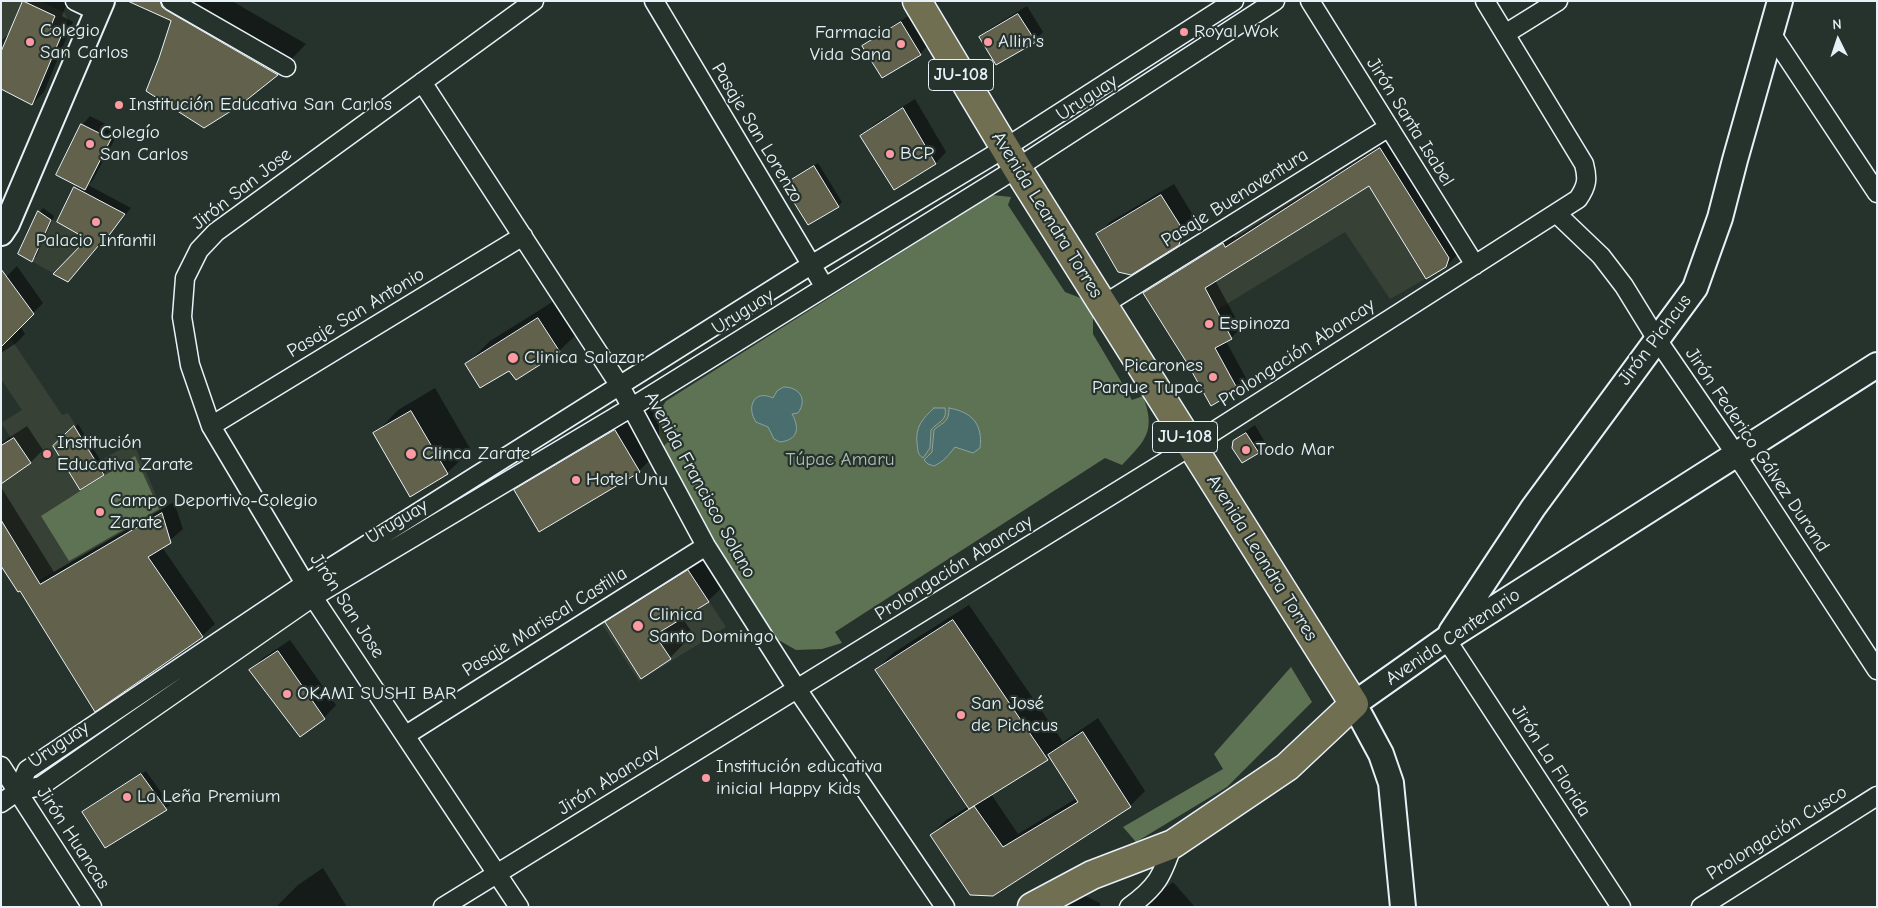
<!DOCTYPE html>
<meta charset="utf-8">
<style>
body{margin:0}
#map{position:relative;width:1878px;height:908px;overflow:hidden;background:#26332d;font-family:"Comic Neue",sans-serif}
canvas{display:block}
.frame{position:absolute;inset:0;border:2px solid #e8f1f8;pointer-events:none}
.north{position:absolute;left:1813px;top:15px;width:50px;height:50px;-webkit-text-stroke:4px #26332d;paint-order:stroke;rotate:356deg;font-size:14px;font-weight:700;line-height:20px;text-align:center;color:#e8f1f8}
.north::after{content:'';display:block;margin:auto;width:18px;height:22px;background:#e8f1f8;clip-path:polygon(50% 0,100% 100%,50% 72%,0 100%)}
</style>
<div id="map">
<canvas width="1878" height="908"></canvas>
<div class="frame"></div>
<div class="north">N</div>
</div>
<script>
const c = document.querySelector('canvas').getContext('2d');
c.lineJoin = 'round';
function fillPath(path, color) {
  c.fillStyle = color;
  c.fill(path, 'evenodd');
}
function stroke(path, color, width, dash) {
  c.strokeStyle = color;
  c.lineWidth = width;
  c.lineCap = dash ? 'butt' : 'round';
  c.setLineDash(dash || []);
  c.stroke(path);
}
function label(font, color, halo, rows, align = 'center') {
  c.font = font + ' "Comic Neue",sans-serif';
  c.lineWidth = 4.5;
  c.setLineDash([]);
  c.textBaseline = 'middle';
  c.strokeStyle = halo;
  c.fillStyle = color;
  for (const [text, x, y, turn = 0] of rows) {
    c.save();
    c.translate(x, y);
    c.rotate((+turn || 0) * Math.PI / 180);
    c.textAlign = isNaN(turn) ? turn : align;
    if (halo) c.strokeText(text, 0, 0);
    c.fillText(text, 0, 0);
    c.restore();
  }
}
fillPath(new Path2D(`
 M 1,1 L 39,1 L 64,12 L 68,20 L 42,82 L 1,63 Z
 M 1377,143 L 1449,258 L 1446,267 L 1390,299 L 1345,232 L 1171,338 L 1141,290 Z
 M 38,211 L 98,246 L 68,282 L 18,253 Z
 M 1,324 L 62,415 L 68,413 L 98,462 L 133,442 L 162,509 L 17,593 L 1,567 L 1,445 L 11,438 L 1,423 L 22,410 L 1,379 Z
 M 685,565 L 726,627 L 639,681 L 598,618 Z`), '#384136');
fillPath(new Path2D(`
 M 992,195 L 1011,197 L 1008,205 L 1065,292 L 1083,299 L 1093,316 L 1093,334 L 1132,400 L 1143,396 C 1156,431 1146,440 1122,465 L 1105,458 L 835,632 L 842,643 L 822,649 L 796,650 L 768,634 L 659,442 L 659,412 L 666,401 Z
 M 135,456 L 159,509 L 69,561 L 41,516 Z
 M 1291,667 L 1312,702 L 1227,787 L 1136,842 L 1123,827 L 1223,769 L 1214,754 Z`), '#5e7254');
const water = new Path2D(`
 M 784,387 C 799,387 808,399 798,413 L 792,414 C 800,428 798,440 780,442 L 774,439 L 768,427 L 756,422 C 746,407 754,389 773,398 L 777,391 Z
 M 934,408 L 945,408 C 948,421 937,422 931,430 L 930,448 L 923,458 C 917,454 918,450 917,443 C 915,427 923,418 934,408 Z
 M 949,408 C 972,412 983,424 980,448 L 973,453 L 955,447 C 948,456 944,461 934,466 L 928,464 L 924,460 L 932,452 L 934,430 C 944,421 949,423 949,408 Z`);
fillPath(water, '#4a6e6e');
stroke(water, '#89a2a5', 1);
fillPath(new Path2D(`
 M 25,1 L 68,1 L 62,16 L 73,22 L 44,92 L 32,104 L 1,88 L 1,41 L 10,32 Z
 M 131,1 L 232,1 L 306,44 L 277,74 L 238,105 L 172,20 Z
 M 1027,6 L 1043,32 L 1035,41 L 981,37 L 989,29 Z
 M 910,15 L 928,45 L 920,54 L 864,46 L 872,38 Z
 M 915,99 L 946,152 L 936,163 L 894,189 L 862,136 L 873,125 Z
 M 90,116 L 119,131 L 93,180 L 88,185 L 131,208 L 101,244 L 89,238 L 75,188 L 78,185 L 82,125 Z
 M 1390,139 L 1458,248 L 1456,256 L 1446,266 L 1369,184 L 1215,280 L 1241,328 L 1231,338 L 1226,341 L 1247,380 L 1238,389 L 1211,404 L 1188,363 L 1144,293 L 1154,283 L 1233,234 L 1235,238 Z
 M 818,163 L 842,202 L 838,206 L 785,185 Z
 M 1174,184 L 1194,217 L 1191,232 L 1178,244 L 1097,235 L 1110,222 Z
 M 43,208 L 54,216 L 36,257 L 32,260 L 20,253 L 40,212 Z
 M 17,266 L 43,303 L 20,326 L 25,334 L 15,344 L 1,353 L 1,285 L 7,276 Z
 M 562,296 L 583,328 L 559,351 L 510,370 L 467,364 L 490,341 Z
 M 435,388 L 471,450 L 447,473 L 375,434 L 398,410 Z
 M 646,399 L 670,440 L 639,471 L 516,490 L 547,459 Z
 M 78,424 L 107,471 L 103,474 L 54,446 Z
 M 1255,425 L 1266,444 L 1258,452 L 1242,462 L 1234,441 L 1243,433 Z
 M 27,426 L 43,450 L 31,462 L 1,483 L 1,443 Z
 M 1,487 L 54,572 L 174,502 L 183,529 L 162,547 L 215,624 L 202,636 L 95,710 L 1,562 Z
 M 712,548 L 732,578 L 708,601 L 682,617 L 693,634 L 670,658 L 606,623 L 630,599 Z
 M 969,605 L 1063,742 L 1098,718 L 1145,791 L 1130,806 L 993,895 L 931,835 L 946,820 L 969,806 L 876,670 L 893,653 ZM 1051,756 L 1077,798 L 1018,834 L 991,794 Z
 M 290,640 L 336,705 L 324,718 L 251,670 L 263,658 Z
 M 146,771 L 170,805 L 105,846 L 83,812 Z
 M 323,868 L 347,907 L 276,907 L 298,885 Z
 M 1173,882 L 1195,907 L 1140,907 Z
 M 1081,894 L 1100,903 L 1100,907 L 1064,907 Z`), '#0007');
const building = new Path2D(`
 M 23,1 L 55,16 L 50,28 L 62,34 L 32,105 L 1,89 L 1,52 Z
 M 128,1 L 160,1 L 162,7 L 166,10 L 278,75 L 239,106 L 204,128 L 146,91 L 159,58 L 171,21 Z
 M 1018,14 L 1036,42 L 996,65 L 979,37 Z
 M 901,22 L 921,55 L 882,78 L 862,46 Z
 M 903,108 L 936,164 L 894,190 L 860,136 Z
 M 81,124 L 111,139 L 85,190 L 56,175 Z
 M 1380,148 L 1449,258 L 1446,267 L 1426,279 L 1369,186 L 1205,288 L 1232,339 L 1215,348 L 1238,390 L 1211,406 L 1187,363 L 1143,293 L 1223,243 L 1225,247 Z
 M 814,166 L 839,207 L 808,225 L 783,185 Z
 M 74,187 L 125,214 L 101,246 L 99,245 L 68,282 L 53,274 L 87,239 L 57,222 Z
 M 1161,195 L 1183,230 L 1179,245 L 1131,275 L 1118,272 L 1096,234 Z
 M 38,211 L 51,220 L 32,262 L 18,254 Z
 M 1,269 L 34,314 L 1,347 Z
 M 538,318 L 560,352 L 516,380 L 509,371 L 480,388 L 465,364 Z
 M 411,411 L 448,474 L 410,497 L 373,433 Z
 M 74,426 L 104,475 L 80,490 L 53,446 Z
 M 615,430 L 640,472 L 539,532 L 514,490 Z
 M 1246,433 L 1259,453 L 1242,463 L 1232,448 L 1233,441 Z
 M 14,438 L 31,463 L 1,484 L 1,446 Z
 M 162,513 L 171,543 L 148,557 L 203,637 L 95,712 L 20,591 L 18,592 L 1,566 L 1,520 L 40,584 Z
 M 688,570 L 709,602 L 655,635 L 671,659 L 641,679 L 605,622 Z
 M 953,620 L 1048,760 L 969,809 L 875,670 Z
 M 278,651 L 325,719 L 300,737 L 249,670 Z
 M 1083,732 L 1131,807 L 993,896 L 970,895 L 930,835 L 974,806 L 1003,847 L 1078,802 L 1048,755 Z
 M 141,774 L 167,810 L 105,848 L 82,812 Z`);
fillPath(building, '#61614c');
stroke(building, '#e8f1f8', 1);
const street = new Path2D(`
 M 75,1 L 98,12
 M 171,1 L 286,67
 M 654,1 L 824,286
 M 1310,1 L 1475,265
 M 1485,1 L 1505,34
 M 1771,33 L 1877,193
 M 422,82 L 620,386 L 706,546 L 797,689 L 945,907
 M 1556,213 L 1601,256 L 1624,286 L 1656,338 L 1737,456 L 1877,670
 M 1103,305 L 1389,127
 M 211,426 L 523,236
 M 1446,639 L 1621,907
 M 406,735 L 706,546
 M 1,766 L 92,907
 M 18,791 L 27,770 L 306,583 L 811,265 L 1005,148 L 1234,1
 M 1,803 L 18,791 L 41,786 L 313,597 L 632,407 L 1017,168 L 1275,1
 M 443,907 L 1191,446 L 1578,199 C 1587,186 1588,179 1584,164 L 1505,34 L 1558,1
 M 519,907 L 313,597 L 211,426 L 190,365 L 182,317 L 185,278 L 199,250 L 216,232 L 534,1
 M 1129,907 C 1157,887 1162,876 1173,844
 M 1701,907 L 1877,796`);
const secondary = new Path2D(`
 M 1,233 L 7,224 L 102,1
 M 1451,632 L 1533,508 L 1695,288 L 1720,218 L 1735,160 L 1780,1
 M 1403,907 L 1391,783 L 1381,754 L 1354,704 L 1446,639 L 1877,365`);
const primary = new Path2D(`
 M 917,1 L 1017,168 L 1354,704 L 1287,767 L 1173,844 L 1092,875 L 1032,907`);
stroke(street, '#e8f1f8', 21);
stroke(secondary, '#e8f1f8', 28);
stroke(primary, '#e8f1f8', 31);
stroke(street, '#26332d', 18);
stroke(secondary, '#26332d', 24);
stroke(primary, '#716f52', 28);
for (const [x, y, r, color] of [
 [1184,32,5,"#ff9aa2"],
 [30,42,5,"#ff9aa2"],
 [988,42,5,"#ff9aa2"],
 [901,44,5,"#ff9aa2"],
 [119,105,5,"#ff9aa2"],
 [90,144,5,"#ff9aa2"],
 [890,154,5,"#ff9aa2"],
 [96,222,5,"#ff9aa2"],
 [1209,324,5,"#ff9aa2"],
 [513,358,6,"#ff9aa2"],
 [1213,377,5,"#ff9aa2"],
 [1246,450,5,"#ff9aa2"],
 [47,454,5,"#ff9aa2"],
 [411,454,6,"#ff9aa2"],
 [576,480,5,"#ff9aa2"],
 [100,512,5,"#ff9aa2"],
 [638,626,6,"#ff9aa2"],
 [287,694,5,"#ff9aa2"],
 [961,715,5,"#ff9aa2"],
 [706,778,5,"#ff9aa2"],
 [127,797,5,"#ff9aa2"]
]) {
  const dot = new Path2D();
  dot.arc(x, y, r, 0, 2 * Math.PI);
  c.fillStyle = color;
  c.fill(dot);
  stroke(dot, '#26332d', 2);
}
for (const [x, y, w] of [
 [961,75,65],
 [1185,437,65]
]) {
  const box = new Path2D();
  box.roundRect(x - w / 2, y - 15.5, w, 31, 4);
  c.fillStyle = '#26332d';
  c.fill(box);
  stroke(box, '#e8f1f8', 1);
}
label('bold 18px', '#e8f1f8', null, [
 ["JU-108",961,75],
 ["JU-108",1185,437]
]);
label('19px', '#e8f1f8', '#26332d', [
 ["Colegio",40,31],
 ["San Carlos",40,53],
 ["Royal Wok",1194,32],
 ["Farmacia",891,33,"right"],
 ["Vida Sana",891,55,"right"],
 ["Allin's",998,42],
 ["Institución Educativa San Carlos",129,105],
 ["Colegío",100,133],
 ["San Carlos",100,155],
 ["BCP",900,154],
 ["Palacio Infantil",96,241,"center"],
 ["Espinoza",1219,324],
 ["Clinica Salazar",524,358],
 ["Picarones",1203,366,"right"],
 ["Parque Tupac",1203,388,"right"],
 ["Institución",57,443],
 ["Educativa Zarate",57,465],
 ["Todo Mar",1256,450],
 ["Clinca Zarate",422,454],
 ["Hotel Unu",586,480],
 ["Campo Deportivo-Colegio",110,501],
 ["Zarate",110,523],
 ["Clinica",649,615],
 ["Santo Domingo",649,637],
 ["OKAMI SUSHI BAR",297,694],
 ["San José",971,704],
 ["de Pichcus",971,726],
 ["Institución educativa",716,767],
 ["inicial Happy Kids",716,789],
 ["La Leña Premium",137,797]
], 'left');
label('19px', '#e8f1f8', '#26332d', [
 ["Uruguay",1087,98,-33],
 ["Jirón Santa Isabel",1410,122,58],
 ["Pasaje San Lorenzo",757,133,59],
 ["Jirón San Jose",242,189,-38],
 ["Pasaje Buenaventura",1235,198,-32],
 ["Avenida Leandra Torres",1047,215,58],
 ["Uruguay",743,312,-32],
 ["Pasaje San Antonio",356,313,-31],
 ["Jirón Pichcus",1655,340,-53],
 ["Prolongación Abancay",1297,353,-33],
 ["Jirón Federico Gálvez Durand",1757,450,56],
 ["Avenida Francisco Solano",700,485,61],
 ["Uruguay",397,522,-31],
 ["Avenida Leandra Torres",1262,558,58],
 ["Prolongación Abancay",954,568,-32],
 ["Jirón San Jose",347,606,57],
 ["Pasaje Mariscal Castilla",545,622,-32],
 ["Avenida Centenario",1453,637,-34],
 ["Uruguay",59,745,-34],
 ["Jirón La Florida",1551,761,57],
 ["Jirón Abancay",609,780,-32],
 ["Prolongación Cusco",1777,833,-32],
 ["Jirón Huancas",73,838,57]
]);
label('19px', '#b1beb6', '#26332d', [
 ["Túpac Amaru",840,460]
]);
</script>
